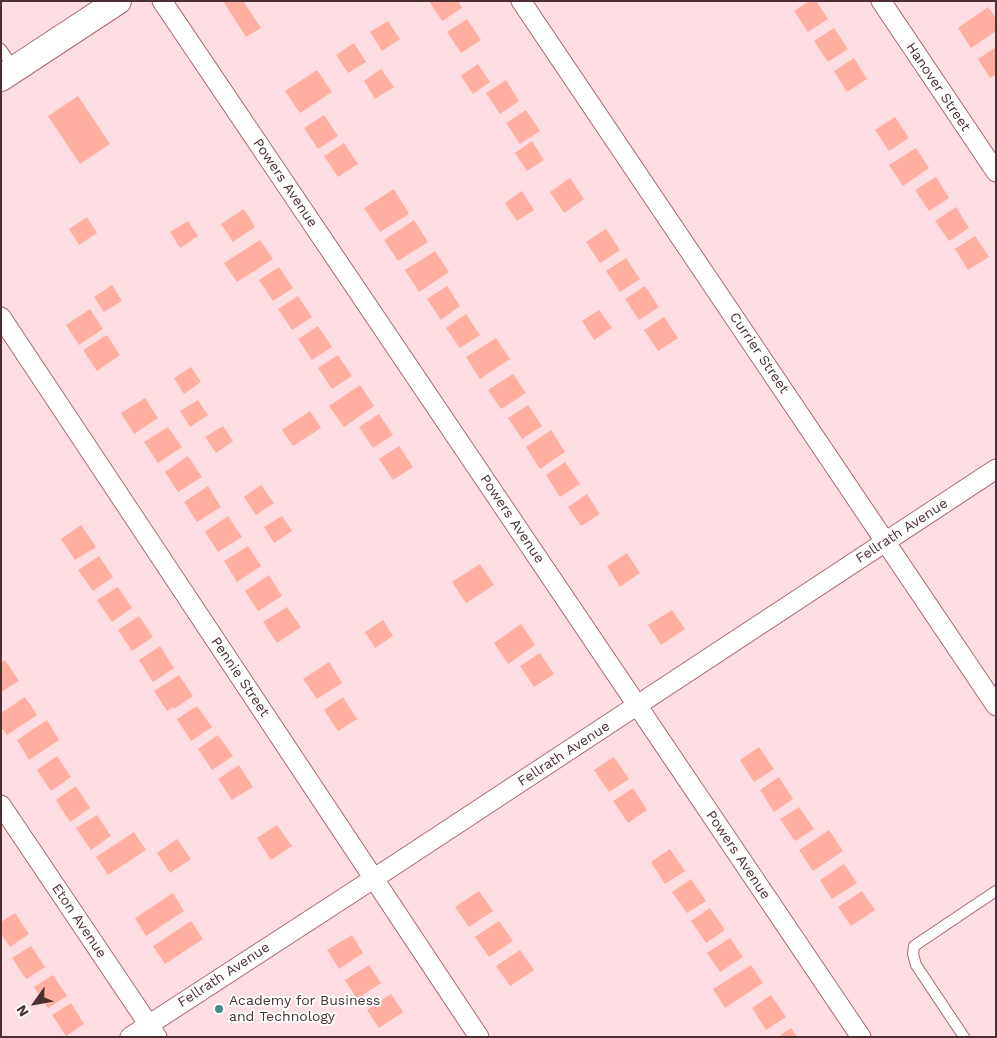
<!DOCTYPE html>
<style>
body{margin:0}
#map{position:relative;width:997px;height:1038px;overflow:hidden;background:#fedee2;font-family:"Work Sans",sans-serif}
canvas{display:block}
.frame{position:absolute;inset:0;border:2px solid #4d2f33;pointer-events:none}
.north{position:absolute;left:10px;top:978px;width:50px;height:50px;-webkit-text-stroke:4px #fff;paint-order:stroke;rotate:238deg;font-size:14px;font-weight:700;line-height:20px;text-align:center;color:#4d2f33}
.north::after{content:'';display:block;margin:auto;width:18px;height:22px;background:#4d2f33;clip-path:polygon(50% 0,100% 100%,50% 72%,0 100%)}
</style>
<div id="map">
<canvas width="997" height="1038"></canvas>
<div class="frame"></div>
<div class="north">N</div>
</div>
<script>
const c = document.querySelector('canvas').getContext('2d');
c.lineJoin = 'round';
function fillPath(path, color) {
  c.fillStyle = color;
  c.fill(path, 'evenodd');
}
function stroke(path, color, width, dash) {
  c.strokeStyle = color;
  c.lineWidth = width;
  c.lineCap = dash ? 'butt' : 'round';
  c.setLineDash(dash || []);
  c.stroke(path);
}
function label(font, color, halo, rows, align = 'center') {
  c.font = font + ' "Work Sans",sans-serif';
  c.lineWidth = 4;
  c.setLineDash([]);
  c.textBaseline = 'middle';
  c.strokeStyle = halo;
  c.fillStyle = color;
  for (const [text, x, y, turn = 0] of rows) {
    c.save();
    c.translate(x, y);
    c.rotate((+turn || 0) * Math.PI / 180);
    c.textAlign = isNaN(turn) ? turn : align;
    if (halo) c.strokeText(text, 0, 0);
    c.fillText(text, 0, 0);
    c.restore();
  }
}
fillPath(new Path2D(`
 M 223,1 L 243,1 L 261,28 L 246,37 Z
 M 429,1 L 458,1 L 462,8 L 442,21 Z
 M 809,1 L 816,1 L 828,19 L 808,32 L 794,11 Z
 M 988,7 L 996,18 L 996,31 L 971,48 L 958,28 Z
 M 467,19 L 481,40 L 461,53 L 447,32 Z
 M 388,21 L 400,39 L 382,51 L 370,32 Z
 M 834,28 L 848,49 L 828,62 L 814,41 Z
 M 354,43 L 366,62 L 348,73 L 336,55 Z
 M 996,47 L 996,74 L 990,78 L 978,59 Z
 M 854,58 L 867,79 L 847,92 L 834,71 Z
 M 478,64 L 490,82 L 473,94 L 461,76 Z
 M 381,69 L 394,87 L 375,99 L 364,81 Z
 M 317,70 L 332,92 L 300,113 L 285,91 Z
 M 506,80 L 519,101 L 500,114 L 486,93 Z
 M 78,96 L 110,144 L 80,164 L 48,116 Z
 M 526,110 L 540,131 L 520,144 L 506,123 Z
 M 324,115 L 338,136 L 318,149 L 304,128 Z
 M 895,117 L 909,138 L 889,151 L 875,130 Z
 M 532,141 L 544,160 L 527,171 L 515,153 Z
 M 344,143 L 358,164 L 338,177 L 324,156 Z
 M 916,148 L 929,168 L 903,186 L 889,165 Z
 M 936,177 L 949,198 L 929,211 L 915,190 Z
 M 570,178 L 584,199 L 564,213 L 550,192 Z
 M 394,189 L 409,214 L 380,232 L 364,208 Z
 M 522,191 L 534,210 L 517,221 L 505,203 Z
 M 956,207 L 969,228 L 949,241 L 935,221 Z
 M 244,209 L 255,227 L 233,242 L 221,224 Z
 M 87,217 L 97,233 L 79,245 L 69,229 Z
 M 414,220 L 428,242 L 398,261 L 384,240 Z
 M 188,221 L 198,236 L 180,248 L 170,232 Z
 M 606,229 L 620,250 L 600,263 L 586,242 Z
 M 975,236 L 989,257 L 968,270 L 955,249 Z
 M 260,240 L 273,259 L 237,282 L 224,263 Z
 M 435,251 L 449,272 L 419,292 L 405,270 Z
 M 626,258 L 640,279 L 620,292 L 606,271 Z
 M 279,267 L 293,288 L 273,301 L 259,280 Z
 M 112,285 L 122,301 L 104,312 L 94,297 Z
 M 447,286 L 460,306 L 441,320 L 427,299 Z
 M 645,286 L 659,307 L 639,320 L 625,299 Z
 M 298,296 L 312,317 L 292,330 L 278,309 Z
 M 90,309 L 103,329 L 79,345 L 66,325 Z
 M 599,310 L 612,328 L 594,340 L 582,321 Z
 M 466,314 L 480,335 L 460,348 L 446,328 Z
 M 664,317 L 678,338 L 658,351 L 644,330 Z
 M 318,326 L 332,347 L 312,360 L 298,339 Z
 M 107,335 L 120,355 L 97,371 L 83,350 Z
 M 496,338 L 510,359 L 480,379 L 466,357 Z
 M 338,355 L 352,376 L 332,389 L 318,368 Z
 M 191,367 L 201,382 L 184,394 L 174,378 Z
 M 513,374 L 526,393 L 501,409 L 488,390 Z
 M 360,385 L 374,406 L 344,427 L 329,406 Z
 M 145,398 L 158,418 L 134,434 L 121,413 Z
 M 198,400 L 208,415 L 190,427 L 180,411 Z
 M 528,405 L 542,426 L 522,439 L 508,418 Z
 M 310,411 L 321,428 L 293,446 L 282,430 Z
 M 379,414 L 393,435 L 373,448 L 359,427 Z
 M 223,426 L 233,441 L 216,453 L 205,437 Z
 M 168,427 L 182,447 L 158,463 L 144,442 Z
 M 551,430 L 565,452 L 540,469 L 526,447 Z
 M 399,446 L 413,467 L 393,480 L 379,459 Z
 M 188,456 L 202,477 L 178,492 L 165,472 Z
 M 565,462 L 580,484 L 560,497 L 546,475 Z
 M 261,485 L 274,503 L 256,515 L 244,497 Z
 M 208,486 L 221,507 L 197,522 L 184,502 Z
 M 587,494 L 600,514 L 581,526 L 568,507 Z
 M 228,516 L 242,537 L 218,552 L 205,532 Z
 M 282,516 L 292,531 L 274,543 L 264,527 Z
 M 81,525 L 96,547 L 75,560 L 61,539 Z
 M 248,546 L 261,566 L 237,582 L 224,561 Z
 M 627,553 L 640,573 L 620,587 L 607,566 Z
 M 99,556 L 113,577 L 93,591 L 78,570 Z
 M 480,564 L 494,585 L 466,603 L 452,582 Z
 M 269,575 L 282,596 L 258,611 L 245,591 Z
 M 118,587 L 132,608 L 112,622 L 97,600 Z
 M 287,607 L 301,627 L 277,643 L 263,622 Z
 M 672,610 L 685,629 L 661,645 L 648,625 Z
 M 139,616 L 153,637 L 132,651 L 118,630 Z
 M 383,620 L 393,636 L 375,648 L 365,632 Z
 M 521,624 L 535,645 L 508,664 L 494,643 Z
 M 160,646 L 174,668 L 153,682 L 139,660 Z
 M 540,653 L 554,674 L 534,687 L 520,666 Z
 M 5,660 L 19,681 L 1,692 L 1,663 Z
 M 329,662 L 342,683 L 317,699 L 303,679 Z
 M 179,675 L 193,696 L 174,709 L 173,707 L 167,711 L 154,691 Z
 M 25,697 L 37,715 L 7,735 L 1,727 L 1,713 Z
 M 343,697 L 357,719 L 338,731 L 324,710 Z
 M 197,706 L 212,727 L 191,741 L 177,719 Z
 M 47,720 L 59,740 L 29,760 L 17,740 Z
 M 218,735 L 233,756 L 212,770 L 198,749 Z
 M 759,747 L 774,769 L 754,782 L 740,760 Z
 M 57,756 L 71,777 L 51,791 L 37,770 Z
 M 614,757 L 629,779 L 609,792 L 594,770 Z
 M 239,765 L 253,787 L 232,800 L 218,779 Z
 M 779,777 L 793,799 L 774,812 L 760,790 Z
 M 76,786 L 90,808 L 70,822 L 56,800 Z
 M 633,788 L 647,810 L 628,823 L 613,801 Z
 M 799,807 L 814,829 L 795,841 L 780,819 Z
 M 97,815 L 111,836 L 91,850 L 76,828 Z
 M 277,825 L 292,846 L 271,860 L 257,838 Z
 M 829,830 L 843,851 L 813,871 L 799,850 Z
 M 134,832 L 146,850 L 108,875 L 96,857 Z
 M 177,839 L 191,859 L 170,873 L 157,853 Z
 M 670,849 L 685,871 L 665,884 L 651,862 Z
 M 844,864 L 857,883 L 832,899 L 820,880 Z
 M 691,879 L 706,901 L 687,913 L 672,892 Z
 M 479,891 L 493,911 L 469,927 L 455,907 Z
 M 862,891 L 875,910 L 851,926 L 838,907 Z
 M 173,893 L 184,911 L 146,936 L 135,918 Z
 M 710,908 L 725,930 L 706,943 L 691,921 Z
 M 15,913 L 29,934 L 10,947 L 1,934 L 1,922 Z
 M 191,921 L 203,939 L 165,964 L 153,946 Z
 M 499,921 L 513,941 L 489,957 L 475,937 Z
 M 352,935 L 363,953 L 339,969 L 327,950 Z
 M 730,938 L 743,957 L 720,972 L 707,953 Z
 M 31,946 L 45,967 L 26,979 L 12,958 Z
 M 520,950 L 534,970 L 510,986 L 496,966 Z
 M 369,965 L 381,983 L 357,999 L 345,980 Z
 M 751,965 L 763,983 L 725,1008 L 713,989 Z
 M 53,975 L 67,996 L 48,1008 L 34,987 Z
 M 391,994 L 403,1012 L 379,1028 L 367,1010 Z
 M 771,995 L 786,1017 L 766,1030 L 752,1008 Z
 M 71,1003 L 84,1024 L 66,1036 L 52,1015 Z
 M 791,1028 L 797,1037 L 778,1037 Z`), '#ffaea0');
const lane = new Path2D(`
 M 1,49 L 14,68
 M 964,1037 L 916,965 L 913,954 L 914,946 L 996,891`);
const street = new Path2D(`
 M 162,1 L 861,1037
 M 521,1 L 996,706
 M 881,1 L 996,172
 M 1,317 L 479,1037
 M 1,805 L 157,1037
 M 130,1037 L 393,866 L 996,469`);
const secondary = new Path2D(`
 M 1,78 L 118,1`);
stroke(lane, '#ab6771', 12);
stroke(street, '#ab6771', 21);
stroke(secondary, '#ab6771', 28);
stroke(lane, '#fff', 10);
stroke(street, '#fff', 19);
stroke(secondary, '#fff', 26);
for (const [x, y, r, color] of [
 [219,1009,5,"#438a86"]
]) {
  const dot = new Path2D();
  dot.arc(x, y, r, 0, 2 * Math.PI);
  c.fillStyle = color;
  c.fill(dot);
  stroke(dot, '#fff', 2);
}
label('14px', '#4d2f33', '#fff', [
 ["Hanover Street",938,87,56],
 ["Powers Avenue",285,183,56],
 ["Currier Street",759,353,56],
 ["Powers Avenue",512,519,56],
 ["Fellrath Avenue",902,531,-33],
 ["Pennie Street",240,677,56],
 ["Fellrath Avenue",564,754,-33],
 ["Powers Avenue",738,855,56],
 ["Eton Avenue",79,921,56],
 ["Fellrath Avenue",224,975,-33]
]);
label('14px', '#4d2f33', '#fff', [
 ["Academy for Business",229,1001],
 ["and Technology",229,1017]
], 'left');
</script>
